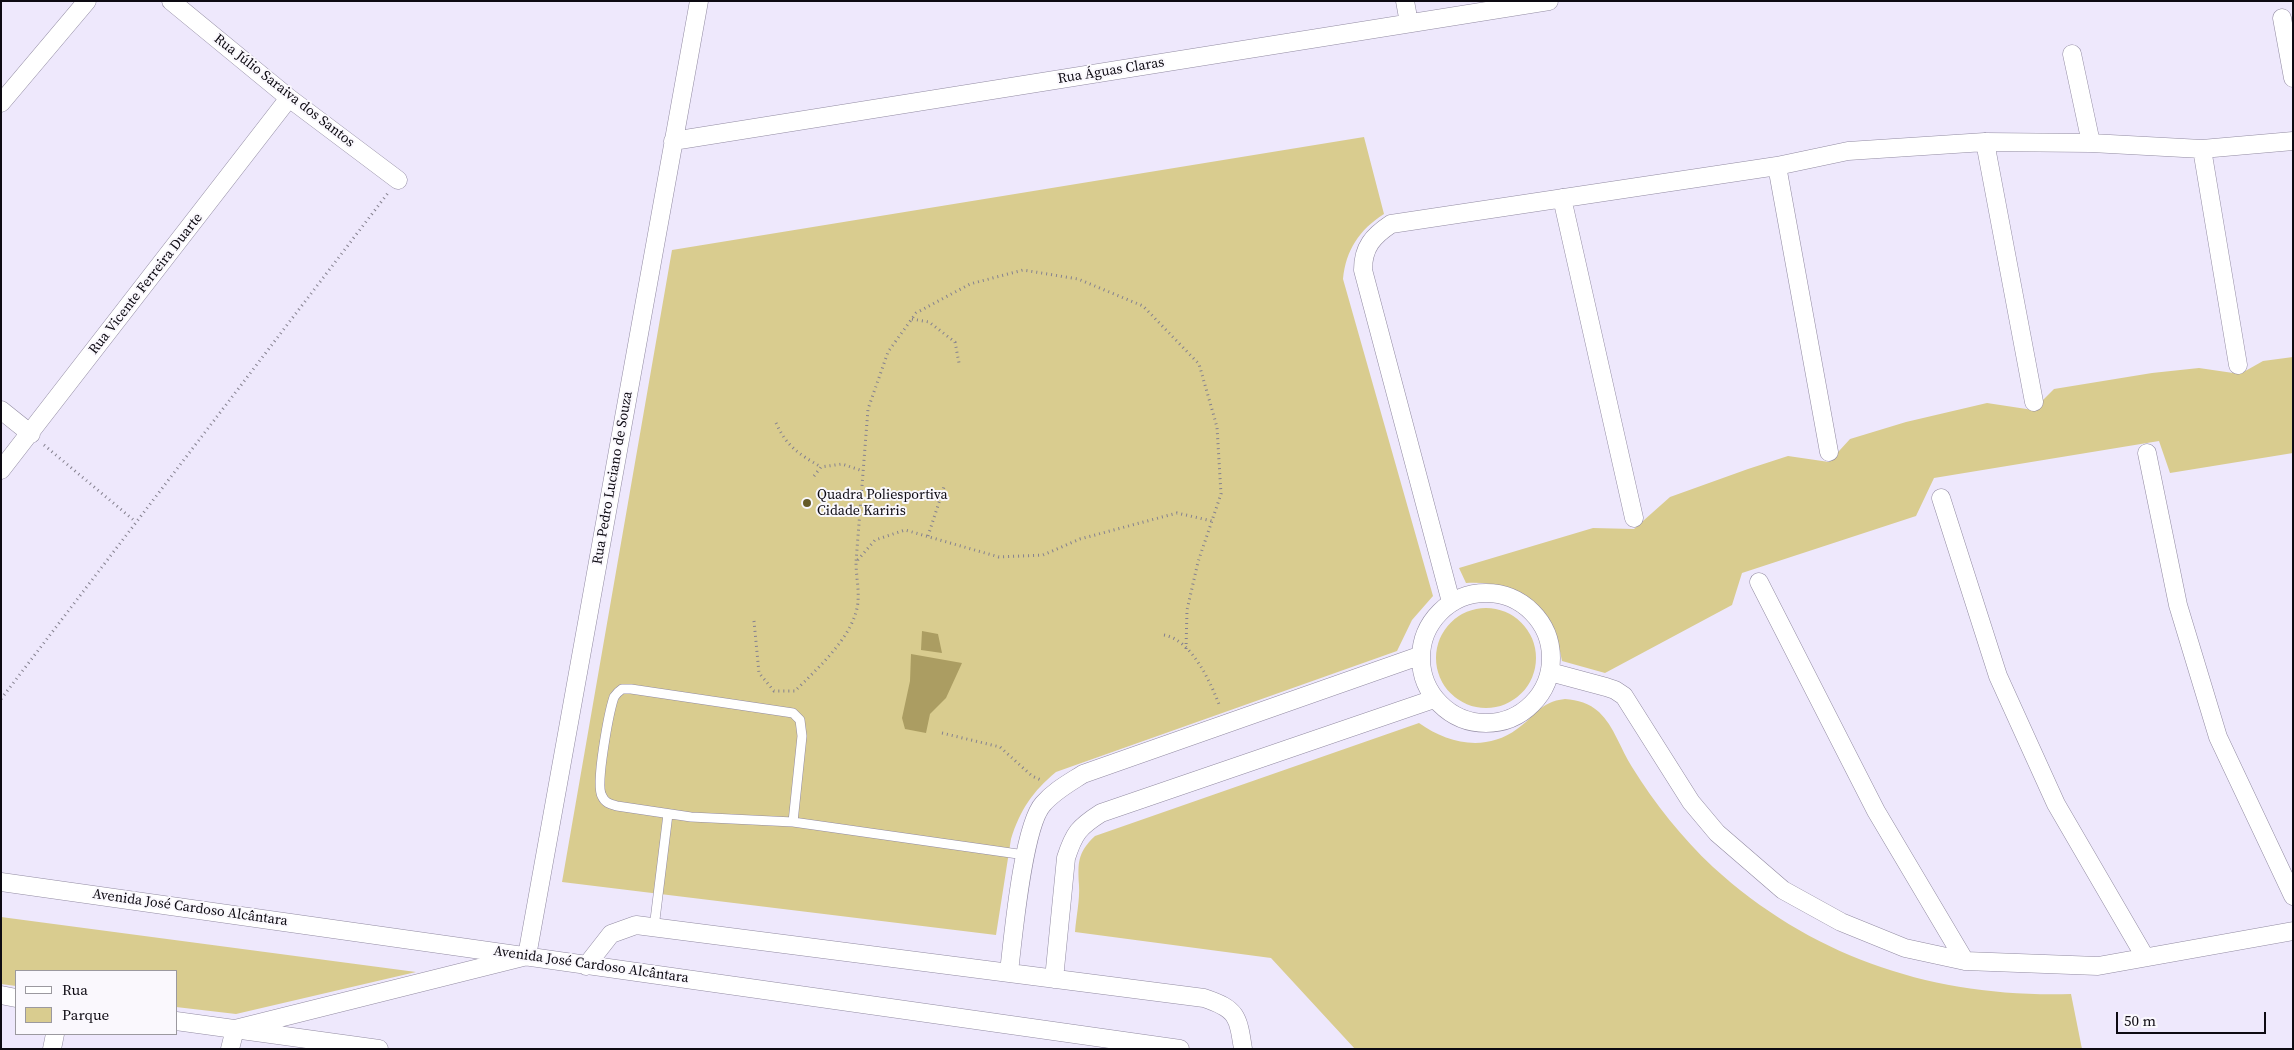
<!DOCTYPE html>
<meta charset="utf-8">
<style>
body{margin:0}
#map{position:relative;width:2294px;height:1050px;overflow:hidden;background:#eee8fc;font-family:"Source Serif 4",serif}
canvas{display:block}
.frame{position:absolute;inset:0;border:2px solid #0d0a12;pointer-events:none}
.legend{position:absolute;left:15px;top:970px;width:162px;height:65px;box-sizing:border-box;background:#faf8fd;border:1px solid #9b999f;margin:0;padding:6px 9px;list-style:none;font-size:15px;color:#0d0a12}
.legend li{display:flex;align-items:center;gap:10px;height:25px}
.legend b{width:25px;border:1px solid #9b999f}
.scale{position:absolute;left:2116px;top:1012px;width:150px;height:22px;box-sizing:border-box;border:2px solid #0d0a12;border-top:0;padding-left:6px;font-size:15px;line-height:18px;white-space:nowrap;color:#0d0a12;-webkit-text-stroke:4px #faf8fd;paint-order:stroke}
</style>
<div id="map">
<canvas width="2294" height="1050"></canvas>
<div class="frame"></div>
<ul class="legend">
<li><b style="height:6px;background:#fff"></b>Rua</li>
<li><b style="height:14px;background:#d9cc8f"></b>Parque</li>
</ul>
<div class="scale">50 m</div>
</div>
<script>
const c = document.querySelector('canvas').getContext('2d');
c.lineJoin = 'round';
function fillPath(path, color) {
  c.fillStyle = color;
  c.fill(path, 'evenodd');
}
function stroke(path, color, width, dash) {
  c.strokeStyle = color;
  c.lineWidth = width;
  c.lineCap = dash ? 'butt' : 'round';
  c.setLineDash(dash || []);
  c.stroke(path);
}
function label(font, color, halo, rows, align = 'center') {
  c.font = font + ' "Source Serif 4",serif';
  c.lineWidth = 4;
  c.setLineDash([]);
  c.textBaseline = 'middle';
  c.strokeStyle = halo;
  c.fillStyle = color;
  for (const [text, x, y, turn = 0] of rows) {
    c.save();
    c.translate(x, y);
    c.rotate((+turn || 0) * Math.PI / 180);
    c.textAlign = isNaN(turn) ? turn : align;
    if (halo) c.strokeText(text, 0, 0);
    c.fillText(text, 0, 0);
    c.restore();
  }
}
fillPath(new Path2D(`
 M 1364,137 L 1384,214 C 1359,230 1346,250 1343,279 L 1433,596 L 1412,620 L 1397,651 L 1056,772 C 1033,791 1020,810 1011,839 L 996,935 L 562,882 L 672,250 Z
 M 2293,357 L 2293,453 L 2170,473 L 2159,441 L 1934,478 L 1916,516 L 1742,573 L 1732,605 L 1605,673 L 1562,661 C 1554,609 1519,580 1466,583 L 1459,568 L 1593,528 L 1634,529 L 1670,497 L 1748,469 L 1788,456 L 1829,462 L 1850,439 L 1906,422 L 1987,403 L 2033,410 L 2054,389 L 2152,373 L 2199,368 L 2240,374 L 2263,361 Z
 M1436 658a50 50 0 1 1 100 0a50 50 0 1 1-100 0Z
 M 1565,699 C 1578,700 1589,703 1599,712 C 1614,726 1621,750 1632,767 C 1655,804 1682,838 1713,867 C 1814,959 1936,998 2071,994 L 2082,1049 L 1355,1049 L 1271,958 L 1075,932 C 1076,917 1080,900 1079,885 C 1078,863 1077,853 1095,836 L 1419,723 C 1448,744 1486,752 1517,729 C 1536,716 1539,702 1565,699 Z
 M 1,917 L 416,972 L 236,1014 L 176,1007 L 176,971 L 16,971 L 16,986 L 1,984 Z`), '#d9cc8f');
fillPath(new Path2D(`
 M 922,631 L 938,634 L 942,653 L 921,650 Z
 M 911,654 L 962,663 L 946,698 L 930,714 L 926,733 L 905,729 L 902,718 L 910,681 Z`), '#ab9d62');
const service = new Path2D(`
 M 793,822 L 802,736 L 800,720 L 793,713 L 631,689 L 622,689 C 619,691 616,694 614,697 C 609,712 595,785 602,796 C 605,803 610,804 617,806 L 691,817 L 793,822 L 1025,855
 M 654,928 L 668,814`);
const minor = new Path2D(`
 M 171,1 L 289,98 L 398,180
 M 1405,1 L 1409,23
 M 2282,18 L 2293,78
 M 2072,54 L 2091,143
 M 1,103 L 87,1
 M 673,141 L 1549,1
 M 1985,142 L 2034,402
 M 2202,149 L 2238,365
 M 1777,166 L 1829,452
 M 1562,198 L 1634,518
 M 1,410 L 31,434
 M 2147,453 L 2178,605 L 2218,737 L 2293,896
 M 1,470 L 289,98
 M 1941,498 L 1998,676 L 2056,804 L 2145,957
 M 1759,582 L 1876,811 L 1965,961
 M1421 658a65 65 0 1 1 130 0a65 65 0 1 1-130 0Z
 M 1451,602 L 1363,270 C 1363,247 1373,236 1391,224 L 1777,166 L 1848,151 L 1985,142 L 2091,143 L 2202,149 L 2293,141
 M 1550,672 L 1606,687 L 1615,690 L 1624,696 L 1691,802 L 1717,833 L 1783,890 L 1841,922 L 1905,948 L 1965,961 L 2098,966 L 2293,931
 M 1,882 L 1180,1049
 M 586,966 L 611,934 L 636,925 L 1204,998 C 1237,1009 1238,1016 1243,1049
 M 1009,972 C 1013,938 1023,826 1043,804 C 1054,791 1069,783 1083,774 L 1419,656
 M 1054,979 L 1066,858 C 1074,833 1079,827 1101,813 L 1434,699
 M 1,995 L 16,998
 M 176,1021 L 379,1049
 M 235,1029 L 527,956 L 699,1
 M 52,1049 L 55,1034
 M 230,1049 L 235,1029`);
stroke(service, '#928ba2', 10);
stroke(minor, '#928ba2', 19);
stroke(new Path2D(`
 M 912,319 L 929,322 L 955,342 L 959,363
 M 776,423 C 787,447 799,454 821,467
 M 44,445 L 136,522
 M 814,476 L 821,467 L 842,464 L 863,471
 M 928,536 L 945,484
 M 754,621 L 759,673 L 774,691 L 795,691 C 818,668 856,634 858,601 C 859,588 856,575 856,562
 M 1164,635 C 1192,640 1211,683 1220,707
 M 1186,649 L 1187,610 L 1198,562 L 1221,494 L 1217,427 L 1199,364 L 1143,306 L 1078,279 L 1023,270 L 970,284 L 916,313 L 888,352 L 868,409 L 856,562 L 875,540 L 905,530 L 999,557 L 1043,555 L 1080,539 L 1177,513 L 1212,521
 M 1,699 L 388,193
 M 942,733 L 1000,747 L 1032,776 L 1041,780`), '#85818f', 3, [1, 4]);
stroke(service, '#fff', 9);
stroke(minor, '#fff', 18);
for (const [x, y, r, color] of [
 [807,503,5,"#665b27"]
]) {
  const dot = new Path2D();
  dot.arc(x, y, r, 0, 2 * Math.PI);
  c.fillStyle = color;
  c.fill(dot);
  stroke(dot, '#faf8fd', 2);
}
label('14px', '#0d0a12', '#faf8fd', [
 ["Rua Águas Claras",1111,71,-9],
 ["Rua Júlio Saraiva dos Santos",284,91,38],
 ["Rua Vicente Ferreira Duarte",146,284,-52],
 ["Rua Pedro Luciano de Souza",613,478,-80],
 ["Avenida José Cardoso Alcântara",190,908,8],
 ["Avenida José Cardoso Alcântara",591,965,8]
]);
label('14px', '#0d0a12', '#faf8fd', [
 ["Quadra Poliesportiva",817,495],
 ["Cidade Kariris",817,511]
], 'left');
</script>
